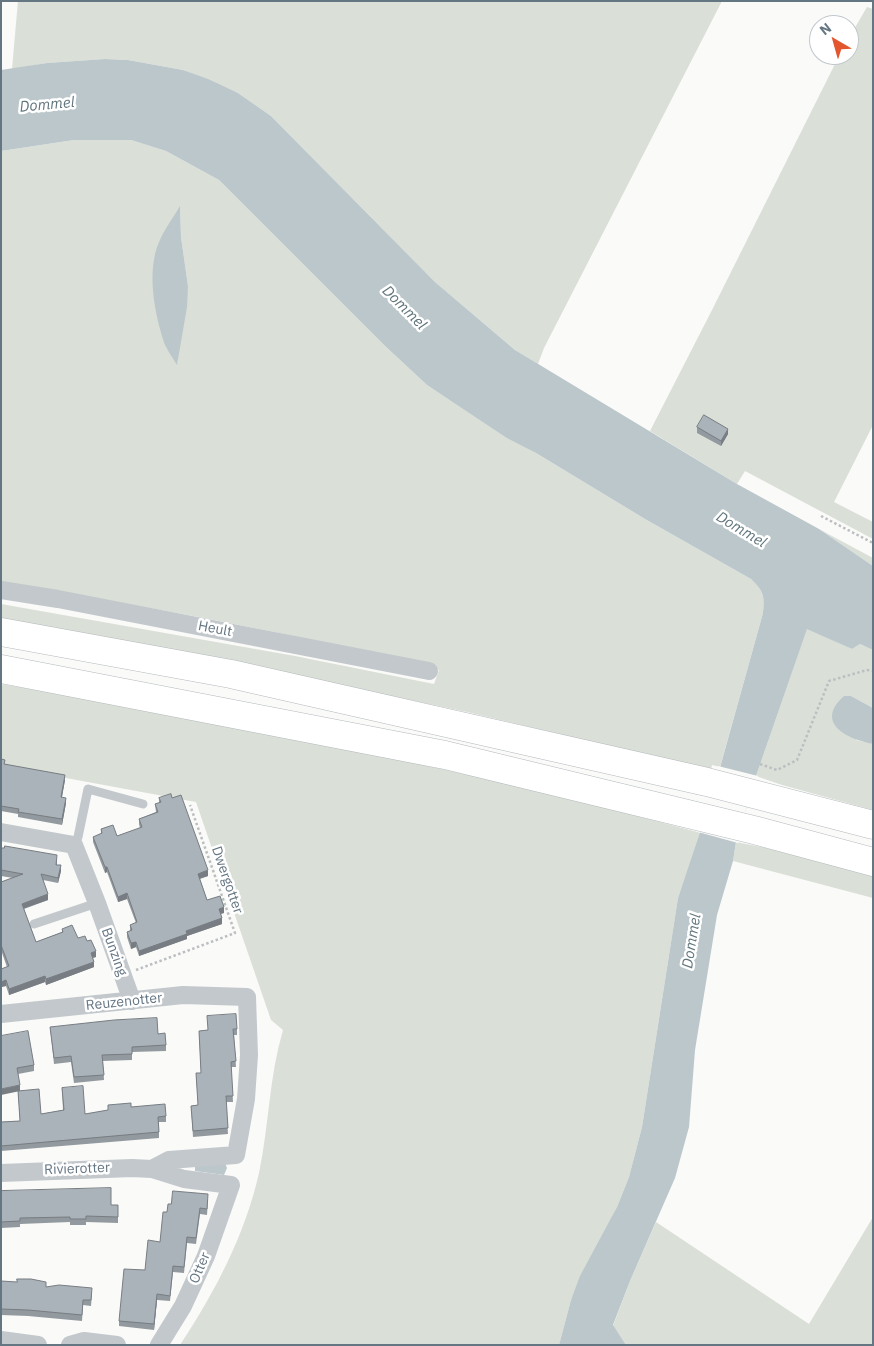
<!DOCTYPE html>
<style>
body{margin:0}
#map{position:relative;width:874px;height:1346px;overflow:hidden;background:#fafaf8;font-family:"IBM Plex Sans",sans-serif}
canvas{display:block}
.frame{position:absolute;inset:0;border:2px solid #657683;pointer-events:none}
.north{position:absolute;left:809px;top:15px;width:50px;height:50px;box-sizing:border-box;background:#fff;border:1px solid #c1c8cd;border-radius:50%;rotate:322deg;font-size:14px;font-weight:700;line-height:20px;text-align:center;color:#657683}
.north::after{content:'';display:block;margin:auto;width:18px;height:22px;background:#e4572e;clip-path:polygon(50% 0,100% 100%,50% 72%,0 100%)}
</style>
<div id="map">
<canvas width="874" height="1346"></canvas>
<div class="frame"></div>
<div class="north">N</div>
</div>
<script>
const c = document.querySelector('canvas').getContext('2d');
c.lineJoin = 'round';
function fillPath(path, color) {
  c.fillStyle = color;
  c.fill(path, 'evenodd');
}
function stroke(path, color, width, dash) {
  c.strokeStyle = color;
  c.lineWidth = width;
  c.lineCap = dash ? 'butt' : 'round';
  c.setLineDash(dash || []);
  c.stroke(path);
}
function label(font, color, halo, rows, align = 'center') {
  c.font = font + ' "IBM Plex Sans",sans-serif';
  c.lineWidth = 5;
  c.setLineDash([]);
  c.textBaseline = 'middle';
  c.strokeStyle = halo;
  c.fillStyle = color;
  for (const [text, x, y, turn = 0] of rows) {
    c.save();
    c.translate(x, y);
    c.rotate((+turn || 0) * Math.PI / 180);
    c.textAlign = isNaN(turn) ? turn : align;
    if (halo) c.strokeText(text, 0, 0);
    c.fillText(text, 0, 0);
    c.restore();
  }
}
fillPath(new Path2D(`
 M 18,1 L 722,1 L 544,348 L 538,364 L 515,350 L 435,282 L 271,116 L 238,93 L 183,70 L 128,60 L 105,59 L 47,63 L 12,69 Z
 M 867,7 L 873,9 L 873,425 L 834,502 L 873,522 L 873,539 L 745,471 L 737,484 L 650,431 L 711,312 L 839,56 L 840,55 L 849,55 L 849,38 Z
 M 74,140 L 131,140 L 166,151 L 219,180 L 384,345 L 427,385 L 507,437 L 536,453 L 645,519 L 751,579 C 763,591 765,595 763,613 L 720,767 L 712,765 L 711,770 L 467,712 L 312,679 L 1,621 L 1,604 L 295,656 L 434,684 L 439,670 C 400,656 357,650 316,641 C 212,618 107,600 1,583 L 1,151 ZM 180,207 L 181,237 L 188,286 L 177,364 L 166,347 L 159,242 Z
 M 819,529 L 873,558 L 873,566 Z
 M 807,628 L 852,649 L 860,644 L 873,650 L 873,708 L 851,696 L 856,740 L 873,744 L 873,810 L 782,785 L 756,776 Z
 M 1,684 C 236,724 471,770 701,833 L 678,898 L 642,1127 L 629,1177 L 617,1207 L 571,1300 L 559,1345 L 180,1345 C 215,1292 245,1235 259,1173 C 269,1125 269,1077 283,1030 L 271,1020 L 196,802 L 1,766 Z
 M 736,842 L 766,848 L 873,876 L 873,898 L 733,861 Z
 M 873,1217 L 873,1345 L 626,1345 L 613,1326 L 630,1281 L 656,1222 L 809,1324 Z`), '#dadfd7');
fillPath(new Path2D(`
 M 105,59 L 128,60 L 183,70 L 208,79 L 238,93 L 271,116 L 435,282 L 515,350 L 737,484 L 819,529 L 873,566 L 873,650 L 860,644 L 852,649 L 807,629 L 756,776 L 736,842 L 733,861 L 717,915 L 695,1050 L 689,1127 L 675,1178 L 630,1281 L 613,1325 L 626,1345 L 559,1345 L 571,1300 L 580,1276 L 617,1207 L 629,1177 L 642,1127 L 678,898 L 711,800 L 763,613 C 765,595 763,591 751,579 L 645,519 L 536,453 L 507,438 L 427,385 L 384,345 L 219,180 L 166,151 L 131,140 L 74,140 L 1,151 L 1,70 L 47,63 Z
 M 180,206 L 181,237 L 188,286 L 187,307 L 177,365 C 173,358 168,352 165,345 C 155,316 146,272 159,242 C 164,230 173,218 180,206 Z
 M 844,696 L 851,696 L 873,708 L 873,744 C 847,739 814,723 844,696 Z
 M 225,1163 L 227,1168 L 224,1175 L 195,1171 L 195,1167 L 197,1164 Z`), '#bbc7cb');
fillPath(new Path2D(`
 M 718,766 L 758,776 L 746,809 L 738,843 L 698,832 Z`), '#fafaf8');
const highway = new Path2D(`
 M 1,632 L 231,674 L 707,782 L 873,825
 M 1,669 L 445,755 L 754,830 L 873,862`);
stroke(highway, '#b4b9bd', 29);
stroke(new Path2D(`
 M 821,516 L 873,543
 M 760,764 L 777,770 L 797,760 L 829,681 L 867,670 L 873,671
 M 136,970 L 235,933 L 190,805`), '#bbbfc2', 2.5, [2.5, 2.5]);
stroke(new Path2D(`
 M 74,845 L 78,837 L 88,789 L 143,804
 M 34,924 L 97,903`), '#c3c8cc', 9);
stroke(new Path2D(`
 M 1,590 L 58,599 L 429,671
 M 1,832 L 74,845 L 97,903 L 132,1001
 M 1,1014 L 183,995 L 247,997 L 249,1055 L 246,1099 L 236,1155 L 169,1160 L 152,1169
 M 1,1173 L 132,1168 L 152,1169 L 184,1179 L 231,1185 L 206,1256 L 183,1306 L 159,1345
 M 1,1340 L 38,1345
 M 70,1345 L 84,1341 L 117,1345`), '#c3c8cc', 18);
stroke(highway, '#fff', 28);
fillPath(new Path2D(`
 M 697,427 L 728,434 L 721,446 L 697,433 Z
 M 1,759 L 5,764 L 65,780 L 62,797 L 66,803 L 62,825 L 18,817 L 18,814 L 1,811 Z
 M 159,798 L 208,876 L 200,879 L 207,900 L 224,913 L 221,914 L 222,924 L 187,936 L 187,939 L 139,956 L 136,947 L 131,949 L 127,937 L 127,932 L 130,931 L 130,925 L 136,923 L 127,899 L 118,902 L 107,872 L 105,873 L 93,842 L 93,837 L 101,834 L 101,829 L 117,836 L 140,828 L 139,824 L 139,819 L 156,812 L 155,804 L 159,803 Z
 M 1,848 L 57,861 L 57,865 L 61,871 L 58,883 L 43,880 L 48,900 L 24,909 L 36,942 L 62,932 L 62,929 L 78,938 L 87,941 L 96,957 L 93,958 L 94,967 L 46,985 L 45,982 L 9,995 L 6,986 L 1,987 L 1,969 L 7,967 L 1,950 L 1,882 L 13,878 L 1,876 Z
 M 50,1027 L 158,1034 L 166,1045 L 166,1051 L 132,1052 L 132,1060 L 103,1061 L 104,1080 L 74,1083 L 71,1062 L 54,1064 Z
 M 237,1029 L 237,1035 L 234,1035 L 236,1067 L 231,1067 L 233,1102 L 226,1102 L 228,1134 L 193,1137 L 191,1106 L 198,1105 L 196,1073 L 201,1073 L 199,1031 Z
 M 1,1036 L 34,1065 L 34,1071 L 18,1074 L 20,1091 L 41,1114 L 63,1110 L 62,1088 L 85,1114 L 131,1107 L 166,1116 L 166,1122 L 159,1122 L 159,1138 L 1,1151 L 1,1122 L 20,1121 L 18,1091 Z
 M 1,1191 L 111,1205 L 118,1205 L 118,1223 L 86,1222 L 86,1225 L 70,1225 L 70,1222 L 20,1224 L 20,1227 L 1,1228 Z
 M 208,1200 L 207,1215 L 200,1214 L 196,1244 L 187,1243 L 184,1273 L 173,1272 L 170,1301 L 157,1300 L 154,1330 L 119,1326 L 119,1321 L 145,1270 L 160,1242 L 167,1212 L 171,1204 Z
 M 1,1281 L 92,1294 L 91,1306 L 83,1305 L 82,1321 L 28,1316 L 1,1315 Z`), '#929a9f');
fillPath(new Path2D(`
 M 728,429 L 728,434 L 721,446 L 721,441 Z
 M 65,775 L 65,780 L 61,802 L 61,797 Z
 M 66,798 L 66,803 L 62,825 L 62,819 Z
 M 61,865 L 61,871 L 58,883 L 58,878 Z
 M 105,867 L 107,867 L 107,872 L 105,873 Z
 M 208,870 L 208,876 L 198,879 L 198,874 Z
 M 127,893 L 127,899 L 118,902 L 118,897 Z
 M 48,894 L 48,900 L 22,909 L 22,904 Z
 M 224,907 L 224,913 L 219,914 L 219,909 Z
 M 222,918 L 222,924 L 187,936 L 187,939 L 139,956 L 139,951 L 186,931 Z
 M 136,942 L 136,947 L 131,949 L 131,943 Z
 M 96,951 L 96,957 L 91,958 L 91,953 Z
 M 94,962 L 94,967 L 46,985 L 46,979 Z
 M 45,976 L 45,982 L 9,995 L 9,989 Z
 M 6,980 L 6,986 L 1,987 L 1,982 Z
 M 20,1085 L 20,1091 L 1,1095 L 1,1089 Z
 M 157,1294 L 157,1300 L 154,1330 L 154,1324 Z`), '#777d82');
const building = new Path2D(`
 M 704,415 L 728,429 L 721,441 L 697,427 Z
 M 1,759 L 5,760 L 4,764 L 65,775 L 61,797 L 66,798 L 62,819 L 18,812 L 19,809 L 1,806 Z
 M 171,794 L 172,798 L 181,795 L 208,870 L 198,874 L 207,900 L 220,896 L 224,907 L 219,909 L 222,918 L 186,931 L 187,934 L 139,951 L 136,942 L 131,943 L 127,932 L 132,930 L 130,925 L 137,922 L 127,893 L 118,897 L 107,867 L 105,867 L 93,837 L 102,833 L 101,829 L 113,825 L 117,836 L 142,827 L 139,819 L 158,812 L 155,804 L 161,802 L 159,798 Z
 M 5,846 L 57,855 L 56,865 L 61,865 L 58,878 L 41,874 L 48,894 L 22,904 L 36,942 L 63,932 L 62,929 L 72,925 L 78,938 L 85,936 L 87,941 L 91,940 L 96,951 L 91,953 L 94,962 L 46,979 L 45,976 L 9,989 L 6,980 L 1,982 L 1,969 L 9,966 L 1,945 L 1,882 L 23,874 L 1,870 L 1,848 L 4,848 Z
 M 236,1014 L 237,1029 L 233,1029 L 236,1061 L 231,1062 L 233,1096 L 226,1096 L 228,1128 L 193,1131 L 191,1106 L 198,1105 L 196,1073 L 201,1073 L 199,1031 L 208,1030 L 207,1016 Z
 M 157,1018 L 158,1034 L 165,1033 L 166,1045 L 132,1047 L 132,1054 L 102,1055 L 104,1075 L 74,1077 L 71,1056 L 54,1058 L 50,1027 L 114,1020 Z
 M 28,1031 L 34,1065 L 17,1068 L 20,1085 L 1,1089 L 1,1036 Z
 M 83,1086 L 85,1114 L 108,1110 L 108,1105 L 131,1103 L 131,1107 L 165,1104 L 166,1116 L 158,1117 L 159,1132 L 1,1146 L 1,1122 L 20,1121 L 18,1091 L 39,1089 L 41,1114 L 64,1110 L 62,1088 Z
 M 111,1188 L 111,1205 L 118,1205 L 118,1217 L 86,1216 L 86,1219 L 70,1219 L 70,1217 L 20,1218 L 20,1221 L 1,1222 L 1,1191 Z
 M 173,1191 L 208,1194 L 207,1209 L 200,1208 L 196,1238 L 187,1237 L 184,1267 L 173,1266 L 170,1296 L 157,1294 L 154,1324 L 119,1321 L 124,1269 L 145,1270 L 148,1240 L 160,1242 L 163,1212 L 167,1212 L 168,1204 L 171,1204 Z
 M 17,1279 L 31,1279 L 46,1282 L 46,1287 L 59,1285 L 92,1288 L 91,1300 L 83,1300 L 82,1315 L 28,1310 L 1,1309 L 1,1281 L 17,1282 Z`);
fillPath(building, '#aab3b9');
stroke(building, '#777d82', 1);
label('14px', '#657683', '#fff', [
 ["Heult",215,629,11],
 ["Dwergotter",227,880,71],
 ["Bunzing",114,952,70],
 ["Reuzenotter",124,1002,-6],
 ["Rivierotter",77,1169,-2],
 ["Otter",200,1268,-67]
]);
label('italic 15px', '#60757c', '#fff', [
 ["Dommel",47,105,-5],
 ["Dommel",404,308,45],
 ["Dommel",741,530,31],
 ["Dommel",692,941,-81]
]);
</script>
